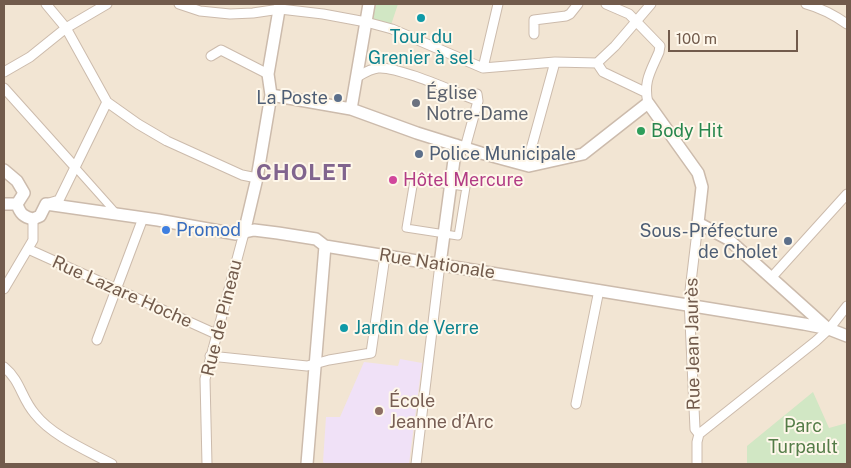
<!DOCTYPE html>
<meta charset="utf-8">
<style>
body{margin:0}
#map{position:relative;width:851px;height:468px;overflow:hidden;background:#fbf3e5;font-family:"Public Sans",sans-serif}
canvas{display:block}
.frame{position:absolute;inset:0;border:5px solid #725b4c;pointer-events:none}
.scale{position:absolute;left:668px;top:30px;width:130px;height:22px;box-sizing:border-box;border:2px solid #725b4c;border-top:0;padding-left:6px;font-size:15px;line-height:18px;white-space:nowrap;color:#725b4c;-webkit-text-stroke:4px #fef7ea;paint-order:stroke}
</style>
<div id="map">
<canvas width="851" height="468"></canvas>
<div class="frame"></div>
<div class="scale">100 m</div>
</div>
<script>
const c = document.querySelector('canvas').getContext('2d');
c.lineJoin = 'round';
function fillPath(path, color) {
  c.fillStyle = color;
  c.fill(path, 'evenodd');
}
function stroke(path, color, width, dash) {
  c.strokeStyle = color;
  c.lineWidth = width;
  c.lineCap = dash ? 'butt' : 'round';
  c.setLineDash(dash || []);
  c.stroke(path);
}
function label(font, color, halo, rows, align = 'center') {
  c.font = font + ' "Public Sans",sans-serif';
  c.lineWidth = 4;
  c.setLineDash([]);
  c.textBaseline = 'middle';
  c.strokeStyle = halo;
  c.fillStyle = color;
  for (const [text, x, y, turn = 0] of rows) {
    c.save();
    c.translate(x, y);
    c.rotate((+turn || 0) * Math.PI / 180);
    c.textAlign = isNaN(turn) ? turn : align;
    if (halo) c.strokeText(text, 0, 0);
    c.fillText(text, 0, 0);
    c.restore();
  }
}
fillPath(new Path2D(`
 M 4,4 L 847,4 L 847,464 L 4,464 Z`), '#f2e5d3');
fillPath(new Path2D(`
 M 400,359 L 422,363 L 409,464 L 325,464 L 323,462 L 326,417 L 340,417 L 364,362 L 398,366 Z`), '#f0e1f7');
fillPath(new Path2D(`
 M 376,4 L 398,4 L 391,25 L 372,20 Z
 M 813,392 L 829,428 L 847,423 L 847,464 L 747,464 L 747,446 Z`), '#d1e7c4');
const pedestrian = new Path2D(`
 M 75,167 L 116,213
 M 414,180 L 466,187 L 458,236 L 406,228 Z`);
const minor = new Path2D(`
 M 46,4 L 66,28 L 107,102 L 138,124 L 167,141 L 242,175 L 257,178
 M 179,4 L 200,11 L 230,14 L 253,13 L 280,9 L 323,14 L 366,22 L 392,29 L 483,68 L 555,62 L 597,63
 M 606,4 L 629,14 L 660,46 L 659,52 C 651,71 643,81 648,103
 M 806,4 C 821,8 834,15 847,24
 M 534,34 L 534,20 L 566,16 L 570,14 L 578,4
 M 211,56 L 221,50 L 268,74
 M 597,63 L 615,46 L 651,4
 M 597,63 L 603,72 L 645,92
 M 483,68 L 498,4
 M 4,72 L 30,57 L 66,28 L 107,4
 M 357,77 C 364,73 370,69 378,68 C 398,66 457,93 478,101
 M 4,88 L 75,167
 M 465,148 L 478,101 L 477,94
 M 529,166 L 528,160 L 555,62
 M 49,203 L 59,200 L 107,102
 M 28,249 L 216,334
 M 771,278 L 847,194
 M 4,289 L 33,240 L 33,219
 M 97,340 L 143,218
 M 210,356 L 307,366 L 329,360 L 371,353 L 385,256
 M 4,367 C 21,381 21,398 35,414 C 52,436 88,451 112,464
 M 576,404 L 599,290
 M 699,434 L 816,341 L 829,329 L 847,306
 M 207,464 L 205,379 L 244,233
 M 416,464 L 440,264
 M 697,464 L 697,442 L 699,434 L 695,429 L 689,299 L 698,223`);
const tertiary = new Path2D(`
 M 271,95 L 351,109 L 417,133 L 481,153 L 529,166 L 583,154 L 648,103 L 698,173 L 702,187 L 698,223 L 728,239 L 826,327
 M 351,109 L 369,4
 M 4,170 L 17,181 L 24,193 L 17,204 C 20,214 24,217 33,219 L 40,216 L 46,204 L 158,220 L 236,234 L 254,230 L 278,233 L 316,239 L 325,246 L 804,324 L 829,329 L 847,336
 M 4,204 L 17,204
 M 244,233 L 257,178 L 271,95 L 268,74 L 280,4
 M 440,264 L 456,145
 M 307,464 L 325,246`);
stroke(pedestrian, '#ccbbac', 9);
stroke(minor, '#ccbbac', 11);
stroke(tertiary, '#ccbbac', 14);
stroke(pedestrian, '#fff', 7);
stroke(minor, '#fff', 9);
stroke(tertiary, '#fff', 11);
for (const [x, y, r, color] of [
 [421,18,5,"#0f9aa8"],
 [338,98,5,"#5c6f8a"],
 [416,103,5,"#6b7280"],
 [641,131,5,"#2e9e5b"],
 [419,154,5,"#5c6f8a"],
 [393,180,5,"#d1479c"],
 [166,230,5,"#3f7fe0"],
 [788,241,5,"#5c6f8a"],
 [344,328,5,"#0f9aa8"],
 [379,411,5,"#8d6e63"]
]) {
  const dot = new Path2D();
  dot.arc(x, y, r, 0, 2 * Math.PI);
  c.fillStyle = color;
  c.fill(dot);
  stroke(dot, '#fef7ea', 2);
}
label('18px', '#0d838f', '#fef7ea', [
 ["Tour du",421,37],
 ["Grenier à sel",421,58],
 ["Jardin de Verre",354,328,"left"]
]);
label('18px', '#5b616d', '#fef7ea', [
 ["Église",426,93],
 ["Notre-Dame",426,114]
], 'left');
label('18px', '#4e5e75', '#fef7ea', [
 ["La Poste",328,98],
 ["Police Municipale",429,154,"left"],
 ["Sous-Préfecture",778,231],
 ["de Cholet",778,252]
], 'right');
label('18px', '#27864d', '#fef7ea', [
 ["Body Hit",651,131]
], 'left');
label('18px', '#b23c85', '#fef7ea', [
 ["Hôtel Mercure",403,180]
], 'left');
label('18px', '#366cbe', '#fef7ea', [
 ["Promod",176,230]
], 'left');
label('18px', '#725b4c', '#fef7ea', [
 ["Rue Nationale",437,264,9],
 ["Rue Lazare Hoche",122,292,24],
 ["Rue de Pineau",222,318,-76],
 ["Rue Jean Jaurès",693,344,-91]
]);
label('18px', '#785e54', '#fef7ea', [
 ["École",389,401],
 ["Jeanne d’Arc",389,422]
], 'left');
label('18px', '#547c47', '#fef7ea', [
 ["Parc",803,426],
 ["Turpault",803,447]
]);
c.letterSpacing = '1px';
label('bold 22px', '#81648e', '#fef7ea', [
 ["CHOLET",304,173]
]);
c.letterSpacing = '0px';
</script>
